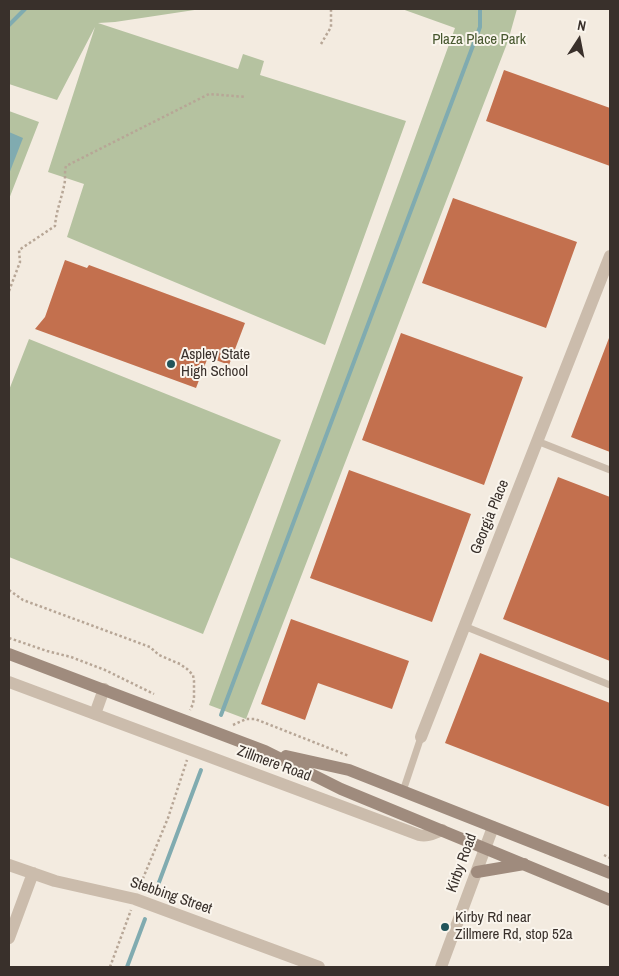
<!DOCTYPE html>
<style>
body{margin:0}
#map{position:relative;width:619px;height:976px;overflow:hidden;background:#f3ebe0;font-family:"Archivo Narrow",sans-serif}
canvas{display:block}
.frame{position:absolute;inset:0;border:10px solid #39302b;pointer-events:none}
.north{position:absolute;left:554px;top:15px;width:50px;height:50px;-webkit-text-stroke:4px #faf5ed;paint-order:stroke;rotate:11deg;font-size:14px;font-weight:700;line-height:20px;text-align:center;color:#39302b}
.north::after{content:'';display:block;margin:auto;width:18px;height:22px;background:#39302b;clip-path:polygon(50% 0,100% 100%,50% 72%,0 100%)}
</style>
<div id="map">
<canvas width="619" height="976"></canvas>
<div class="frame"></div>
<div class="north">N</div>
</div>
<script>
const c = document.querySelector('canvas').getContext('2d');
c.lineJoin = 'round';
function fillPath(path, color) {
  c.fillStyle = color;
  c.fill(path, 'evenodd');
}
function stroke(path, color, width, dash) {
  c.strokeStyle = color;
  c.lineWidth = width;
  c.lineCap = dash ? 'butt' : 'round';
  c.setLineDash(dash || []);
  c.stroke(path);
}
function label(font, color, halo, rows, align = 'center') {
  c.font = font + ' "Archivo Narrow",sans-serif';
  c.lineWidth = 4;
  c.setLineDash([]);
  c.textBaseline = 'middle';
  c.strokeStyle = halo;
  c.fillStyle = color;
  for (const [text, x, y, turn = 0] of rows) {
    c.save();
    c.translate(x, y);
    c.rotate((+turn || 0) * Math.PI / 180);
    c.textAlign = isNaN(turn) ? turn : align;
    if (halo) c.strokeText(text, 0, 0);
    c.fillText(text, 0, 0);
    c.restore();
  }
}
fillPath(new Path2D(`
 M 9,9 L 201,9 L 115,22 L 98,23 L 238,69 L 243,54 L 264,61 L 260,75 L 406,121 L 325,345 L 67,237 L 84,184 L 48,172 L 95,27 L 57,100 L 9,84 Z
 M 402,9 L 517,9 L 508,41 L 246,719 L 209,705 L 455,28 Z
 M 9,111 L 39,122 L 9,199 Z
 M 29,339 L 281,440 L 203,634 L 9,557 L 9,390 Z`), '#b5c2a0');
fillPath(new Path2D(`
 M 9,132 L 23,138 L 9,174 Z`), '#80abb0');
stroke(new Path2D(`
 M 9,25 L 25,9
 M 221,715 L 480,27 L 480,9
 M 155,893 L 201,770
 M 127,967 L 145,919`), '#80abb0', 4);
fillPath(new Path2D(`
 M 504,70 L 610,108 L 610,166 L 486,121 Z
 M 453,198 L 577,242 L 546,328 L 422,283 Z
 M 65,260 L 87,268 L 89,265 L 245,323 L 229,365 L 208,357 L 196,388 L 35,329 L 45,317 Z
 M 401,333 L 523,377 L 484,485 L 362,440 Z
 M 609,338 L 610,339 L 610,452 L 571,437 Z
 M 349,470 L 471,514 L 432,622 L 310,578 Z
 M 558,477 L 610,497 L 610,661 L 503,619 Z
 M 291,619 L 409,661 L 392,709 L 318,683 L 305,720 L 261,704 Z
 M 480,653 L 610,703 L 610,807 L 445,743 Z`), '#c3704e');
stroke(new Path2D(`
 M 321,44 L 331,27 L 331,9
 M 9,291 L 20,262 L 19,250 L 55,226 C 56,212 61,200 64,186 C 66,179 64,173 66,166 L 209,94 L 246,97
 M 9,590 L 23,600 L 150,647 L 159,655 L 180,664 L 187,669 L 193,675 L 194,681 L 194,697 L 193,704 L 190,710
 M 9,638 L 47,651 L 71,657 L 105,670 L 154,694
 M 233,725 L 246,719 L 255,719 L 349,756
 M 604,855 L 610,858
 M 139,888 L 168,818 L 187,760
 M 110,967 L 131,910`), '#b7a696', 2.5, [2.5, 2.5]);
stroke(new Path2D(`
 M 537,441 L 610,470
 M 464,626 L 610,685
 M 403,791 L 421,737`), '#cbbcac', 7);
stroke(new Path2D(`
 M 9,682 L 419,835 C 428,837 434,833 442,830
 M 95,714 L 104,689
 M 421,737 L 610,256
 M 9,865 L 55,881 L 135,899 L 319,967
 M 9,938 L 33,873`), '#cbbcac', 12);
stroke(new Path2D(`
 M 441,967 L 493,827`), '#cbbcac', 12);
stroke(new Path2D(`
 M 9,654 L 265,751 L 341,789 L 610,900
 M 286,756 L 349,770 L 610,873
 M 477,872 L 524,864`), '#9f8b7d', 12);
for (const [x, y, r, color] of [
 [171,364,5,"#21545a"],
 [445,927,5,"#21545a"]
]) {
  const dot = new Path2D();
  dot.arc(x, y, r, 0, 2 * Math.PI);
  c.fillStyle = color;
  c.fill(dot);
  stroke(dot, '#faf5ed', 2);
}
label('15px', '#47572f', '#faf5ed', [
 ["Plaza Place Park",479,40]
]);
label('15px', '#39302b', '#faf5ed', [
 ["Aspley State",181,355],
 ["High School",181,372],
 ["Kirby Rd near",455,918],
 ["Zillmere Rd, stop 52a",455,935]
], 'left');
label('15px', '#39302b', '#faf5ed', [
 ["Georgia Place",490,517,-68],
 ["Zillmere Road",274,764,20],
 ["Kirby Road",462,863,-70],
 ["Stebbing Street",171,896,19]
]);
</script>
